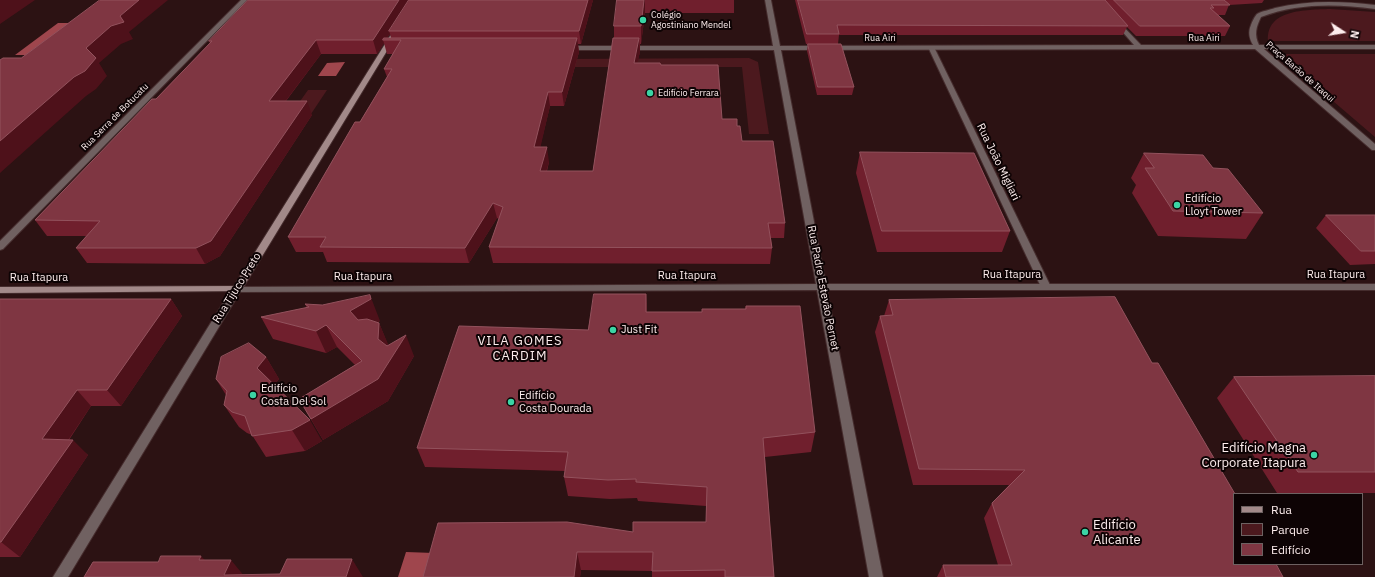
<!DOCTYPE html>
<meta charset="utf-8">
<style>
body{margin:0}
#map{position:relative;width:1375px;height:577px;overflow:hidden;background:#2c1213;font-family:"IBM Plex Sans",sans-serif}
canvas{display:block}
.legend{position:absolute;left:1233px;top:493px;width:130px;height:72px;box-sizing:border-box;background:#0d0304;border:1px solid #6d6161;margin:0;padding:5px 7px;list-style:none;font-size:12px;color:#fdeded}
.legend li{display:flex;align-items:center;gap:8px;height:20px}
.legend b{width:20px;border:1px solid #6d6161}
.north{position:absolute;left:1323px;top:12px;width:40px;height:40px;-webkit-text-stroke:3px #0d0304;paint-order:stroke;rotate:102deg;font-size:11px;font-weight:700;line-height:16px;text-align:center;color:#fdeded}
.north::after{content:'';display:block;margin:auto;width:14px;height:18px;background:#fdeded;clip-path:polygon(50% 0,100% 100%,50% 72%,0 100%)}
</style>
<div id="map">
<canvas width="1375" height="577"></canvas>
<ul class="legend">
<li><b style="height:5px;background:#a28989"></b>Rua</li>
<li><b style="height:11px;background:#4c191e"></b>Parque</li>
<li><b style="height:11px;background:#7f3642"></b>Edifício</li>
</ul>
<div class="north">N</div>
</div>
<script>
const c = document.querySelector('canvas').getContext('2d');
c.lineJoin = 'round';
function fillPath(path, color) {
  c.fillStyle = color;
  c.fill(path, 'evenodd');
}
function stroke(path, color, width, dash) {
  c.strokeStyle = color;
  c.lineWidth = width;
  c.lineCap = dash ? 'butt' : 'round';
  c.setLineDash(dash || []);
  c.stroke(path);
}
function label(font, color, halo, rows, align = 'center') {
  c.font = font + ' "IBM Plex Sans",sans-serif';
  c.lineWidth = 4;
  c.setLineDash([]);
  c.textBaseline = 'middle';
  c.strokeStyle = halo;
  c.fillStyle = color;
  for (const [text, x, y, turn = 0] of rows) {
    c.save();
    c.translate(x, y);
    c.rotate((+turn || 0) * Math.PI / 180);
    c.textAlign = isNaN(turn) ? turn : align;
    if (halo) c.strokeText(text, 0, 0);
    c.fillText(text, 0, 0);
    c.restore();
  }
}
fillPath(new Path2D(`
 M 1330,9 L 1375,12 L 1375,41 L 1268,41 C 1266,9 1306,10 1330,9 Z
 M 1278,54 L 1375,54 L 1375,137 Z
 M 749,58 L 758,62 L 769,134 L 749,134 L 742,67 L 560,67 L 562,59 Z
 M 308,90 L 327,90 L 311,114 L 291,114 Z`), '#4c191e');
fillPath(new Path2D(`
 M 58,23 L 71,23 L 28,55 L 15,55 Z
 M 345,62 L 336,76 L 318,76 L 327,63 Z
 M 406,552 L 434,553 L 428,577 L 398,577 Z`), '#9f464d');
const lane = new Path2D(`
 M 929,46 L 934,47 L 1051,287 L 1050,289 L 1046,290 L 1041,287 L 928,47 Z`);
const street = new Path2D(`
 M 241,0 L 247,0 L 3,249 L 0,250 L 0,241 Z
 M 765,0 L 771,0 L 780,46 L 1134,45 L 1114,22 L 1117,20 L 1141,45 L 1253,45 C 1249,38 1248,32 1251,25 C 1252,22 1255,16 1257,14 C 1262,11 1270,10 1275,8 C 1308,0 1341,1 1375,5 L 1375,9 C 1336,4 1299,3 1261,17 C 1256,27 1254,35 1259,45 L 1375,45 L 1375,49 L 1264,49 L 1375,144 L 1375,150 L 1372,150 L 1255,49 L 781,50 L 826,284 L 1375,284 L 1375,290 L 827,290 L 883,577 L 869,577 L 817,290 L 240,292 L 68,577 L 53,577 L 233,287 L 816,284 L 774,50 L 565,50 L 562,48 L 565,46 L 773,46 Z`);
const secondary = new Path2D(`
 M 393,34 L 396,36 L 241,291 L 0,293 L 0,287 L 234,286 L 390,36 Z`);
stroke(lane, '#452c2d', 2);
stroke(street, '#452c2d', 2);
stroke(secondary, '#452c2d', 2);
fillPath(lane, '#706161');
fillPath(street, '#706161');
fillPath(secondary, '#a28989');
fillPath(new Path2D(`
 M 593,0 L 581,44 L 578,44 L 579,52 L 564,106 L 550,106 L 540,147 L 549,162 L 547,171 L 593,171 L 614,38 L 614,26 L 617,0 L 734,0 L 734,13 L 645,13 L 641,44 L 640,44 L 640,52 L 637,63 L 661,65 L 722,119 L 737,126 L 742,141 L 785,223 L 784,238 L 771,238 L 772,248 L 770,264 L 493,263 L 489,247 L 499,219 L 497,218 L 469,263 L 327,262 L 323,252 L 296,252 L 288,237 L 360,122 L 387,77 L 384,69 L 393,54 L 387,54 L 384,43 L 377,54 L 321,54 L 286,101 L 312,115 L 220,256 L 205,264 L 87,263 L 76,248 L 86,236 L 47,236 L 35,220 L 156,99 L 210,43 L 209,41 ZM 390,34 L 391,38 L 387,38 Z
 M 795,0 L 1264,0 L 1262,3 L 1229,5 L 1225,15 L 1218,15 L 1230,26 L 1225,36 L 1136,36 L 1127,27 L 1123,35 L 839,35 L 838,44 L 854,87 L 852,95 L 817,95 L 807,51 L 808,44 L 806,44 Z
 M 860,152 L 1010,231 L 1002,252 L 877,252 L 856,173 Z
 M 1144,153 L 1213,168 L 1263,213 L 1246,239 L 1158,236 L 1132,193 L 1136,185 L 1131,178 Z
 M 1326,215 L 1375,215 L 1375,264 L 1350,265 L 1316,228 Z
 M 646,294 L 647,312 L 702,312 L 745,309 L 746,306 L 815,432 L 811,452 L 765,457 L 774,577 L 652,577 L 652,571 L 581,570 L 580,577 L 423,577 L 633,532 L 706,522 L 706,506 L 638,501 L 637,498 L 610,499 L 568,496 L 564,477 L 565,471 L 425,467 L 417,448 L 588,330 Z
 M 0,299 L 171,299 L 182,316 L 121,406 L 91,406 L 69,440 L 88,455 L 20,557 L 0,557 Z
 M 889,300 L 1152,363 L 1283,577 L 937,577 L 943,565 L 998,565 L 984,518 L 992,503 L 1009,485 L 913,485 L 875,332 L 880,316 L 884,316 Z
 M 305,304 L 380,321 L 378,322 L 379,323 L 388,345 L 414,356 L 388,401 L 323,440 L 299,399 L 355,365 L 337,347 L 326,353 L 273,339 L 261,317 L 307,308 Z
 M 266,357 L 279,379 L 274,385 L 322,441 L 305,451 L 266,457 L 252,435 L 247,433 L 239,427 L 224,405 L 226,395 L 216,379 Z
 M 1375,376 L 1375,493 L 1277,493 L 1217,398 L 1234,377 Z`), '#701f2d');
fillPath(new Path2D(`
 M 0,0 L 35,0 L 0,24 Z
 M 139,0 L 168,0 L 129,32 L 133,39 L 121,44 L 99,63 L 107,76 L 96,89 L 86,96 L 0,173 L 0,141 L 86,48 L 120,16 Z
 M 399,0 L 411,0 L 389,31 L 390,34 L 385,40 L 383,40 L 384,43 L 377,54 L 373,40 Z
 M 588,0 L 593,0 L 581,44 L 579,31 Z
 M 644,0 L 645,0 L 645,13 L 641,44 L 641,26 Z
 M 577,38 L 579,52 L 564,106 L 562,92 Z
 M 639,38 L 640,52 L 634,77 L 634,63 Z
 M 316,40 L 321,54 L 275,115 L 269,101 Z
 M 548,92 L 550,106 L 537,162 L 534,147 Z
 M 307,101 L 312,115 L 220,256 L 205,264 L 196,248 Z
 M 547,147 L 549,162 L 542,186 L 540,171 Z
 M 493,203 L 497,218 L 469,263 L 465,248 Z
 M 646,294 L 647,314 L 646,312 Z
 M 370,295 L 380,321 L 360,333 L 350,311 Z
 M 171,299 L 182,316 L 121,406 L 107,390 Z
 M 379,323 L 388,344 L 387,361 L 378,339 Z
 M 326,325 L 337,347 L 326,353 L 316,331 Z
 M 406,335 L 414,356 L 388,401 L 323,440 L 311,419 Z
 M 266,357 L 279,379 L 270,390 L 257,368 Z
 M 77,390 L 91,406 L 58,455 L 42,439 Z
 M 310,420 L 322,441 L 305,451 L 292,430 Z
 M 73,440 L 88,455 L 20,557 L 1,542 Z
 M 577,552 L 581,570 L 580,577 L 574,577 Z
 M 201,556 L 219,575 L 199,560 Z
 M 352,559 L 363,577 L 346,577 Z
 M 231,560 L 245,577 L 224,575 Z`), '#4e111a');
const building = new Path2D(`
 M 100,0 L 139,0 L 120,16 L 124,22 L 111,26 L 86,48 L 96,58 L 85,71 L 74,77 L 0,141 L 0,60 L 3,58 L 21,58 Z
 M 248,0 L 399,0 L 373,40 L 316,40 L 269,101 L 307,101 L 211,241 L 196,248 L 76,248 L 100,221 L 35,220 L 152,99 L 156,99 L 212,41 L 209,41 Z
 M 409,0 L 588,0 L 579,31 L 389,31 Z
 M 617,0 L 644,0 L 641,26 L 614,26 Z
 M 798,0 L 1105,0 L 1128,26 L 837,25 L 839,34 L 807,34 Z
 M 1114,0 L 1224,0 L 1230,5 L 1211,5 L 1214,8 L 1210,8 L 1230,26 L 1140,26 Z
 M 384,38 L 577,38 L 562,92 L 548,92 L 534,147 L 547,147 L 540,171 L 593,171 L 613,38 L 639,38 L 634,63 L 660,63 L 661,65 L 718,65 L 722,119 L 737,119 L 737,126 L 740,126 L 742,141 L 773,141 L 785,223 L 768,223 L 772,248 L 489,247 L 503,207 L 493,203 L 465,248 L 320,247 L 326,237 L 288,237 L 355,122 L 360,122 L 392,69 L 384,69 L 401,40 L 383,40 Z
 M 808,44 L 841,44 L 854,87 L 818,87 Z
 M 860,152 L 974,153 L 1010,231 L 882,231 Z
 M 1144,153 L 1203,155 L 1213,168 L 1228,169 L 1263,213 L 1173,211 L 1145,168 L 1154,168 Z
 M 1326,215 L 1375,215 L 1375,251 L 1361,251 Z
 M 594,294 L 646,294 L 646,312 L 702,312 L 702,309 L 746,309 L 746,306 L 800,306 L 815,432 L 763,438 L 774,577 L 725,577 L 725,570 L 652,571 L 653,552 L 577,552 L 574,577 L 423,577 L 438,523 L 567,522 L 633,532 L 633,522 L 706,522 L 707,487 L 636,482 L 636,479 L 608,480 L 564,477 L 568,452 L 417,448 L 459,326 L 588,330 Z
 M 370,295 L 371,299 L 350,311 L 358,320 L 367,319 L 379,323 L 378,339 L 387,346 L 406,335 L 378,379 L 311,419 L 299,399 L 362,361 L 326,325 L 316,331 L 261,317 L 309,307 L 305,304 L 322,305 Z
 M 1115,297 L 1152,363 L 1158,363 L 1235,494 L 1234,494 L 1234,564 L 1276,564 L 1283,577 L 946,577 L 943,565 L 1012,565 L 992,503 L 1025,470 L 919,469 L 880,316 L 893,315 L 889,300 Z
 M 0,299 L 171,299 L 107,390 L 77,390 L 42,439 L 73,440 L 1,542 L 0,542 Z
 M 249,343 L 266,357 L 257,368 L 310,420 L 292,430 L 252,436 L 245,416 L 232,412 L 224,405 L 227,391 L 216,379 L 221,357 Z
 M 1375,376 L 1375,472 L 1298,472 L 1234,377 Z
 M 161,556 L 201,556 L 199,560 L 231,560 L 224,575 L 280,574 L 287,559 L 352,559 L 346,577 L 84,577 L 93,562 L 158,562 Z`);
fillPath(building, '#7f3642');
stroke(building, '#93525d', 1);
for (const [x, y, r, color] of [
 [643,20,4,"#3bd4a4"],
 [650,93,4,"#3bd4a4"],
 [1177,205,4,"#3bd4a4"],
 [613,330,4,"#3bd4a4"],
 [253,395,4,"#3bd4a4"],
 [511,402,4,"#3bd4a4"],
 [1314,455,4,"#3bd4a4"],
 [1085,532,4,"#3bd4a4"]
]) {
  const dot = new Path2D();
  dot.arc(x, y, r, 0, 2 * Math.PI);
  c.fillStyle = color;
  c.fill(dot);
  stroke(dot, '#0d0304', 1.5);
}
label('9px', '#fdeded', '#0d0304', [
 ["Colégio",651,15],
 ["Agostiniano Mendel",651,25],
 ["Edifício Ferrara",658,93]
], 'left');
label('9px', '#fdeded', '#0d0304', [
 ["Rua Airi",880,38],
 ["Rua Airi",1204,38],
 ["Praça Barão de Itaqui",1300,72,41],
 ["Rua Serra de Botucatu",115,117,-45]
]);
label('11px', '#fdeded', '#0d0304', [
 ["Rua João Migliari",998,162,64],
 ["Rua Itapura",1012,275],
 ["Rua Itapura",1336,275],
 ["Rua Itapura",687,276],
 ["Rua Itapura",363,277],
 ["Rua Itapura",39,278],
 ["Rua Tijuco Preto",237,288,-58],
 ["Rua Padre Estevão Pernet",823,288,79]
]);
label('11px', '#fdeded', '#0d0304', [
 ["Edifício",1185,199],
 ["Lloyt Tower",1185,212],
 ["Just Fit",621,330],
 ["Edifício",261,389],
 ["Costa Del Sol",261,402],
 ["Edifício",519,396],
 ["Costa Dourada",519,409]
], 'left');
c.letterSpacing = '1px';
label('13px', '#fdeded', '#0d0304', [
 ["VILA GOMES",520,341],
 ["CARDIM",520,356]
]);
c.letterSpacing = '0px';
label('13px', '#fdeded', '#0d0304', [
 ["Edifício Magna",1306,448],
 ["Corporate Itapura",1306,463],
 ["Edifício",1093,525,"left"],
 ["Alicante",1093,540,"left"]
], 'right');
</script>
